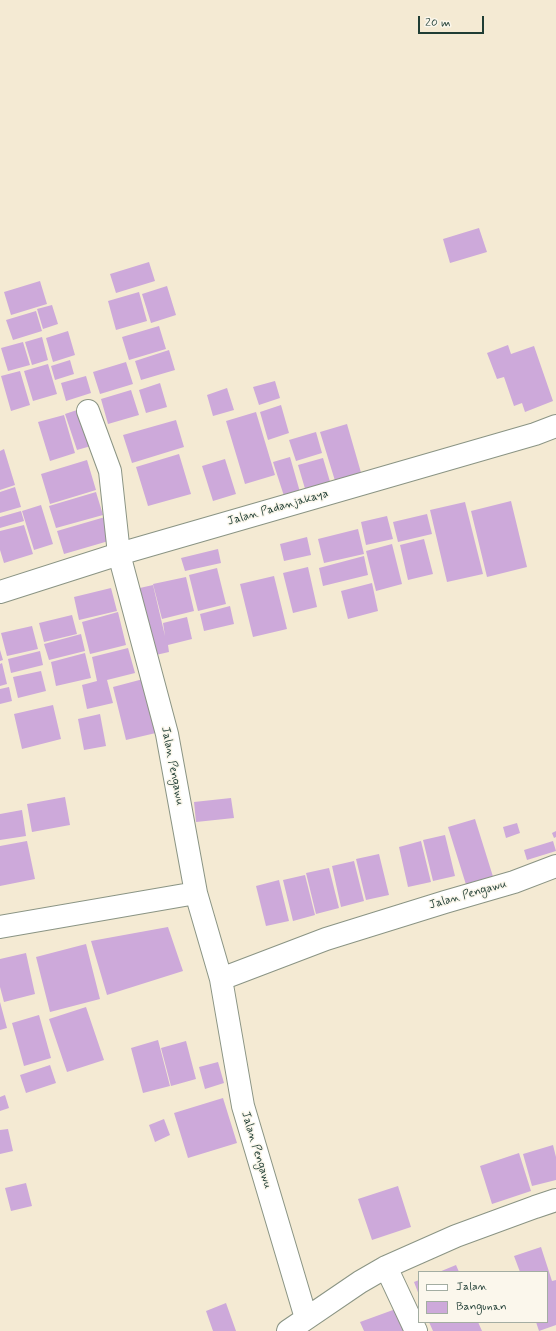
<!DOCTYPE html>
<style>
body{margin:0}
#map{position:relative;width:556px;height:1331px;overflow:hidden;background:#f4ead3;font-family:Mynerve,sans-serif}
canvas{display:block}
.legend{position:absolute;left:418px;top:1271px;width:130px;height:52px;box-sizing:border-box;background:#fbf7ec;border:1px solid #a3ada2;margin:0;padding:5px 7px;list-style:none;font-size:12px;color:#1f3d34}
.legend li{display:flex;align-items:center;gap:8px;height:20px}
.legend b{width:20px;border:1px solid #a3ada2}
.scale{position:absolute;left:418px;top:16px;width:66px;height:18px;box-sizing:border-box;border:2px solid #1f3d34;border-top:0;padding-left:5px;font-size:12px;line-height:14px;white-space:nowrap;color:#1f3d34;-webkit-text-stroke:3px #fbf7ec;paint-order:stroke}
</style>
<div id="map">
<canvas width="556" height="1331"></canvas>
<ul class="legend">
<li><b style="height:5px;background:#fff"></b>Jalan</li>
<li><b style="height:11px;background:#cda9da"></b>Bangunan</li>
</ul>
<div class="scale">20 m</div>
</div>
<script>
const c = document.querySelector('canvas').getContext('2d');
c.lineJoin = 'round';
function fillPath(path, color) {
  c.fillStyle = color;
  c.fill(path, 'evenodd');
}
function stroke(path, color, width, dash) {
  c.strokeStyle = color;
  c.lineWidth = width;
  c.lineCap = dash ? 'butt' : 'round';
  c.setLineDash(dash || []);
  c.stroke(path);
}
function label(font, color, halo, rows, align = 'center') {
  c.font = font + ' Mynerve,sans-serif';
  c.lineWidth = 3;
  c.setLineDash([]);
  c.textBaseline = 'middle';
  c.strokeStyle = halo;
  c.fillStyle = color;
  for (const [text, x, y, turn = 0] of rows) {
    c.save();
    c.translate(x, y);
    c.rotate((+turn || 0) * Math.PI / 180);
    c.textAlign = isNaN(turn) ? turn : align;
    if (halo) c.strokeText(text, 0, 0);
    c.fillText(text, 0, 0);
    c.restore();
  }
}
fillPath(new Path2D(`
 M 479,228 L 487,252 L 450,263 L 443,239 Z
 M 149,262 L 155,281 L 116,293 L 110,274 Z
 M 40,281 L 47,304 L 11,315 L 4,292 Z
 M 167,286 L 176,315 L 151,323 L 142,294 Z
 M 139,292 L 147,321 L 116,330 L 108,301 Z
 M 52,305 L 58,324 L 43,329 L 37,309 Z
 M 36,311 L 42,331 L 13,340 L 6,320 Z
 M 159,326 L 166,349 L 129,360 L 122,337 Z
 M 68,331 L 75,355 L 53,362 L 46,338 Z
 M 42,337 L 48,360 L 32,365 L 25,342 Z
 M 23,342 L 30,365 L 8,371 L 1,348 Z
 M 508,345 L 511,354 L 534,346 L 553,401 L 525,412 L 522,403 L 514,406 L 504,377 L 497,379 L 487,353 Z
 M 169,350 L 175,370 L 141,380 L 135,361 Z
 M 70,360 L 74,374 L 55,380 L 51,366 Z
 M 126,362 L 133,384 L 100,394 L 93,372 Z
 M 48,364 L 57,394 L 33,401 L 24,371 Z
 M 20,371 L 30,405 L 11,411 L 1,376 Z
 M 86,376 L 91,393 L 66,401 L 61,383 Z
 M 275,381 L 280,398 L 259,405 L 253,387 Z
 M 160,383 L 167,407 L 146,413 L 139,390 Z
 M 227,388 L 234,410 L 213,416 L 207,395 Z
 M 131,390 L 139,415 L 108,424 L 101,399 Z
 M 281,405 L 289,433 L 268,440 L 260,412 Z
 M 80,409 L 91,446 L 77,450 L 65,414 Z
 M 256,412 L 275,475 L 245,484 L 226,421 Z
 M 64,415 L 75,453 L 50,461 L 38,422 Z
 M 176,420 L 184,447 L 132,463 L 123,435 Z
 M 347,424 L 362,476 L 336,484 L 320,432 Z
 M 316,432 L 322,453 L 296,461 L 289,440 Z
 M 4,449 L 15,485 L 0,490 L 0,451 Z
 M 179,454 L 191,494 L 148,506 L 136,467 Z
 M 290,457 L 300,492 L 284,496 L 273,462 Z
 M 323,458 L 331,485 L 306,492 L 298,465 Z
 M 225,459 L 236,494 L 213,501 L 202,466 Z
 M 87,460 L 96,490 L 50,504 L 41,474 Z
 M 15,487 L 21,507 L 0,513 L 0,492 Z
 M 96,492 L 103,515 L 56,528 L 49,506 Z
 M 511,501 L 527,567 L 487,577 L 471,511 Z
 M 465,502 L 483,574 L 447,582 L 430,510 Z
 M 41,505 L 53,544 L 34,550 L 22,511 Z
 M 21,511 L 24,521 L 0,528 L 0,517 Z
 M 427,514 L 432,534 L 398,542 L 393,522 Z
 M 387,516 L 393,539 L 366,545 L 361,522 Z
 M 105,517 L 112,540 L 64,554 L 57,531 Z
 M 24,525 L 33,554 L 4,563 L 0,550 L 0,531 Z
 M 358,529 L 364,554 L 324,563 L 318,539 Z
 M 307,537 L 311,555 L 284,561 L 280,544 Z
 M 424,539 L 433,574 L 408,580 L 400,545 Z
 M 392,544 L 402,584 L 376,591 L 366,551 Z
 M 218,549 L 221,563 L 185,571 L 181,558 Z
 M 364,556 L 368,575 L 323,586 L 319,568 Z
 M 308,567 L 317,607 L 293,613 L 283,573 Z
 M 217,568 L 226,604 L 198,611 L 189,575 Z
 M 274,576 L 287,629 L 253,637 L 240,584 Z
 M 186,577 L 194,611 L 162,619 L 153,584 Z
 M 372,583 L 378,611 L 348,619 L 341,591 Z
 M 153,585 L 165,636 L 163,623 L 187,617 L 192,639 L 168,645 L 169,652 L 147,657 L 131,590 Z
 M 111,588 L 117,611 L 79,620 L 74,597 Z
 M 230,606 L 234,624 L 204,631 L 200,614 Z
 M 118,612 L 126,645 L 90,654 L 82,622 Z
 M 72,615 L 77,634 L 44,642 L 39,623 Z
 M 32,626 L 38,649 L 7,656 L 1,633 Z
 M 81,634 L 85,651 L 49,660 L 44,644 Z
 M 128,648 L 135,673 L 107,680 L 113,703 L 87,709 L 82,685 L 97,681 L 92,657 Z
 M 0,650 L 3,660 L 0,661 Z
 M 40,651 L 43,665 L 11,673 L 8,659 Z
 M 85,653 L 91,678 L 56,686 L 51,662 Z
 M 2,663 L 7,684 L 0,686 L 0,664 Z
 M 41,671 L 46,691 L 18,698 L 13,677 Z
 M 147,678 L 160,732 L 126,740 L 113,687 Z
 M 9,687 L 12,701 L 0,704 L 0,689 Z
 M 53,705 L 61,739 L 22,749 L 14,714 Z
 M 100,714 L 106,746 L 84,750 L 78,719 Z
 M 65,797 L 70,825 L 32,832 L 27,804 Z
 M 231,798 L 234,818 L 196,822 L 194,802 Z
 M 22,810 L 26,836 L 0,840 L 0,814 Z
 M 475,819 L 495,883 L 468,891 L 448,827 Z
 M 517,823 L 520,833 L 506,838 L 503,827 Z
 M 556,831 L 556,837 L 554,838 L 552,833 Z
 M 445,835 L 455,876 L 433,881 L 423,840 Z
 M 27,841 L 35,879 L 0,886 L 0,846 Z
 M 421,841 L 431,882 L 408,887 L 399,847 Z
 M 553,841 L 556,851 L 527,860 L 524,850 Z
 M 379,854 L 389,895 L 366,900 L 356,859 Z
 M 354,861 L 364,901 L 341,907 L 332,866 Z
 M 329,868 L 339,908 L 316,914 L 306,873 Z
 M 305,875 L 315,915 L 293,921 L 283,880 Z
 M 279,880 L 289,921 L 266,926 L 256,886 Z
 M 168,927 L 183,971 L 107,995 L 91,941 Z
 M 86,944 L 100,999 L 50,1012 L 36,957 Z
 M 26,953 L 35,994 L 4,1002 L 0,987 L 0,959 Z
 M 0,1002 L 7,1028 L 0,1030 Z
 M 86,1007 L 104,1060 L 67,1072 L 49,1019 Z
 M 39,1015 L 51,1058 L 24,1066 L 12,1023 Z
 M 158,1040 L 170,1086 L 143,1093 L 131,1048 Z
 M 186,1041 L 196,1079 L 171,1086 L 161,1048 Z
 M 218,1062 L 224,1083 L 205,1089 L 199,1067 Z
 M 50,1065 L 56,1083 L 26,1093 L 20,1075 Z
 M 5,1095 L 9,1108 L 0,1111 L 0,1097 Z
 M 223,1098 L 237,1143 L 188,1158 L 174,1113 Z
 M 164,1119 L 170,1135 L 155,1142 L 149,1125 Z
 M 8,1129 L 13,1151 L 0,1154 L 0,1130 Z
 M 553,1145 L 556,1157 L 556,1180 L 532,1186 L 523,1154 Z
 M 519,1153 L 531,1191 L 492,1204 L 480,1166 Z
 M 26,1183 L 32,1206 L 11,1211 L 5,1188 Z
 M 398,1186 L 411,1227 L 372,1240 L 358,1199 Z
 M 541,1247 L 552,1281 L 556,1280 L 556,1325 L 539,1331 L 536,1322 L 547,1322 L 547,1272 L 520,1272 L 514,1256 Z
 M 456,1265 L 459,1272 L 439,1272 Z
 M 419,1280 L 419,1295 L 414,1282 Z
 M 226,1303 L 236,1331 L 213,1331 L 206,1311 Z
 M 404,1306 L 413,1331 L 364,1331 L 360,1322 Z
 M 429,1322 L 478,1322 L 482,1331 L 433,1331 Z`), '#cda9da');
const minor = new Path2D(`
 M 88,411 L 110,471 L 119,554 L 167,734 L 196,893 L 221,979 L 243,1106 L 306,1318
 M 0,927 L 196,893
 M 221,979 L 326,939 L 445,902 L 514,882 L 556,866
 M 386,1267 L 416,1331
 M 288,1331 L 360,1282 L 386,1267 L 456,1236 L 535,1207 L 556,1200`);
const tertiary = new Path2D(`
 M 0,592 L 119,554 L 535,434 L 556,426`);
stroke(minor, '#8a9484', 24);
stroke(tertiary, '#8a9484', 24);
stroke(minor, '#fff', 22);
stroke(tertiary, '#fff', 22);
label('12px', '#1f3d34', '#fbf7ec', [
 ["Jalan Padanjakaya",278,508,-16],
 ["Jalan Pengawu",172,766,79],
 ["Jalan Pengawu",468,895,-16],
 ["Jalan Pengawu",256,1150,73]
]);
</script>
